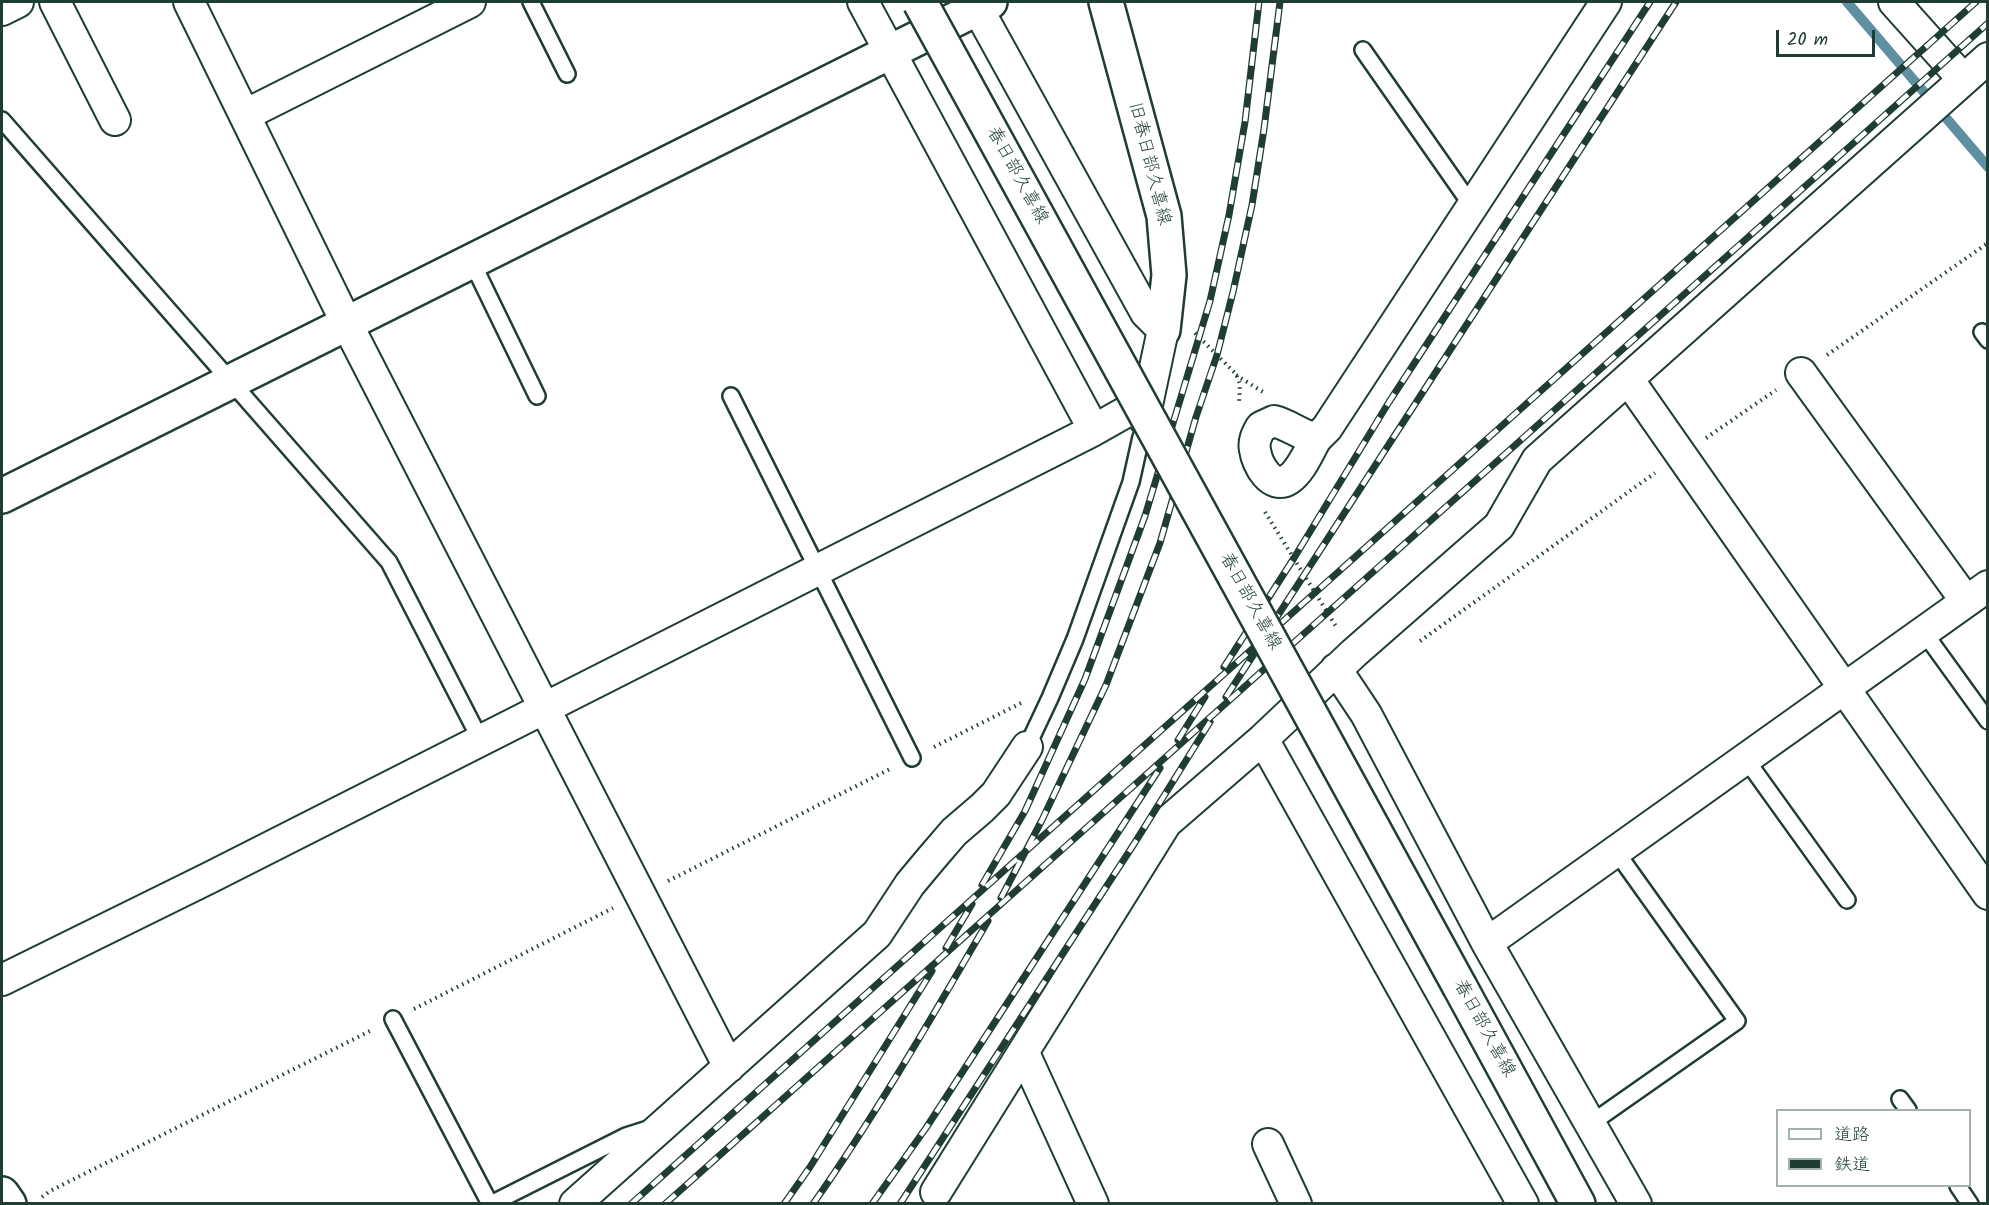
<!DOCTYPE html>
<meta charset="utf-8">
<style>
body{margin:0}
#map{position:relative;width:1989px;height:1205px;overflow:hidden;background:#fff;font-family:Kalam,"Klee One",sans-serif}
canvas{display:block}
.frame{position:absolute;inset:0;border:3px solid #1f3d34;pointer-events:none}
.legend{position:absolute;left:1776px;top:1109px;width:195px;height:78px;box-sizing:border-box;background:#fff;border:2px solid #a5b1ae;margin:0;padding:8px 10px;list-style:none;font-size:18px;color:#1f3d34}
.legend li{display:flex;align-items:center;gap:12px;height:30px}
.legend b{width:30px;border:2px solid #a5b1ae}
.scale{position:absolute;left:1776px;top:30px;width:99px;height:27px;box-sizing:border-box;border:3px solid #1f3d34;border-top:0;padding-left:8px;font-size:18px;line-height:21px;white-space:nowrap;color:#1f3d34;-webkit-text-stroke:4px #fff;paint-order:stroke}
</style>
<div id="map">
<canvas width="1989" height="1205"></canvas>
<div class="frame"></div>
<ul class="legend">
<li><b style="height:8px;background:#fff"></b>道路</li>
<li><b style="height:8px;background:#1f3d34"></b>鉄道</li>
</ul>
<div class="scale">20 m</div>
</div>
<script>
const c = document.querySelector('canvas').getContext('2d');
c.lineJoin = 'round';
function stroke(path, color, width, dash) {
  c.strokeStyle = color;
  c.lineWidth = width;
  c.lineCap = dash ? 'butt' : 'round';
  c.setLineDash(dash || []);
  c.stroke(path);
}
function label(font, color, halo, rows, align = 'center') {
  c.font = font + ' Kalam,"Klee One",sans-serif';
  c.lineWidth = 6;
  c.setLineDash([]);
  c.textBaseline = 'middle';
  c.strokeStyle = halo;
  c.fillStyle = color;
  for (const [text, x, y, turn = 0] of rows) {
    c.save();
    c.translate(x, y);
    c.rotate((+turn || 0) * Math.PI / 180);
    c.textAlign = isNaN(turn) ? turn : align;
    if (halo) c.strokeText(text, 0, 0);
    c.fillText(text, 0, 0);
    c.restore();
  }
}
stroke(new Path2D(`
 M 1847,2 L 1988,167`), '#5f90a1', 10);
const lane = new Path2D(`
 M 531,2 L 567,74
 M 1363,50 L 1472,206
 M 2,120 L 389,562 L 480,739
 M 472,262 L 537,396
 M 1982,332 L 1988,340
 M 731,396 L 912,758
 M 1923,631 L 1988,721
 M 1027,747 L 1050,698 L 1075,639 L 1131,482 L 1141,437
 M 1745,758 L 1847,900
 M 393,1019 L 490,1204
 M 1900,1099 L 1908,1110
 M 1590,1124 L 1737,1021 L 1615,850
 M 1958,1186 L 1970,1204
 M 491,1204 L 626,1136 L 648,1129`);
const street = new Path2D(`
 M 55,2 L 115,120
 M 189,2 L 347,324 L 729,1067
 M 863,2 L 1094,430
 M 974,2 L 1146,313 L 1163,330 L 1144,419
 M 1894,2 L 1963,79
 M 2,10 L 18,2
 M 245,115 L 470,2
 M 1801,373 L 1966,601
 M 1628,379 L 1988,894
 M 1274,421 C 1289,425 1301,435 1316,439 C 1309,451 1301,471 1289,479 C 1271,491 1257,464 1255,450 C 1253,441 1257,434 1261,427 Z
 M 1316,439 L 1327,428 L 1606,2
 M 1336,669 L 1366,714 L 1487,943 L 1636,1204
 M 1263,739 L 1523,1204
 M 1487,943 L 1988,586
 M 2,980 L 209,878 L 1094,430 L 1147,400
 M 1024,1053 L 1093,1204
 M 1268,1144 L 1296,1204
 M 936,1192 L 1166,823 L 1263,739 L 1354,653 L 1499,526 L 1537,460 L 1988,58
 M 575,1204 L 877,934 L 910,884 L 930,860 L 954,832 L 982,808 L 996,794 L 1027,747`);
const secondary = new Path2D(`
 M 1106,2 L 1164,216 L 1169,275 L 1163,330
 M 2,496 L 990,2
 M 2,1194 L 9,1204`);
const primary = new Path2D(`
 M 1460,987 L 1578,1204`);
stroke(lane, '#1f3d34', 20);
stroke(street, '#1f3d34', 34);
stroke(secondary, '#1f3d34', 38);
stroke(primary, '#1f3d34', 38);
stroke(new Path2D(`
 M 1195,333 L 1236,374 L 1240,384 L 1239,404
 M 1827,355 L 1988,243
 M 1236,375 L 1263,392
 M 1706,438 L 1776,390
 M 1265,512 L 1337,628
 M 1420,641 L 1655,473
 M 934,747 L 1021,703
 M 668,881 L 892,768
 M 414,1009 L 613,908
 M 42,1197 L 50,1191 L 372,1030`), '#1f3d34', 4, [1.5, 4.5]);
stroke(lane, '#fff', 15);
stroke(street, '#fff', 30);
stroke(secondary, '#fff', 33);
stroke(primary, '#fff', 33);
const rail = new Path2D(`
 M 1271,626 L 1676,2
 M 1224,667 L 1294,558 L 1389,402 L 1650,2
 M 1226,697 L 1254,654
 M 1178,740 L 1205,697
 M 982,885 L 1025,811 L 1085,679 L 1145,516 L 1210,301 L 1229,215 L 1245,122 L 1259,2
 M 1001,898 L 1042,820 L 1106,685 L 1160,543 L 1196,417 L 1217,355 L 1233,292 L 1252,205 L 1264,129 L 1280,2
 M 946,948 L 972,904
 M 631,1204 L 1976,2
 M 665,1204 L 1988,23
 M 784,1204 L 810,1167 L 932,971
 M 813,1204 C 877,1113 932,1017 988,921
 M 872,1204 L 926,1128 L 1160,768
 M 900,1204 L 1134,844 L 1210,722`);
stroke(rail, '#1f3d34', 7);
stroke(rail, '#fff', 4.5, [14]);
const primaryBridge = new Path2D(`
 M 920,2 L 1460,987`);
stroke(primaryBridge, '#1f3d34', 38, []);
stroke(primaryBridge, '#fff', 33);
label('18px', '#1f3d34', '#fff', [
 ["旧春日部久喜線",1148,164,76],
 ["春日部久喜線",1016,176,61],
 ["春日部久喜線",1249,602,61],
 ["春日部久喜線",1483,1029,61]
]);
</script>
